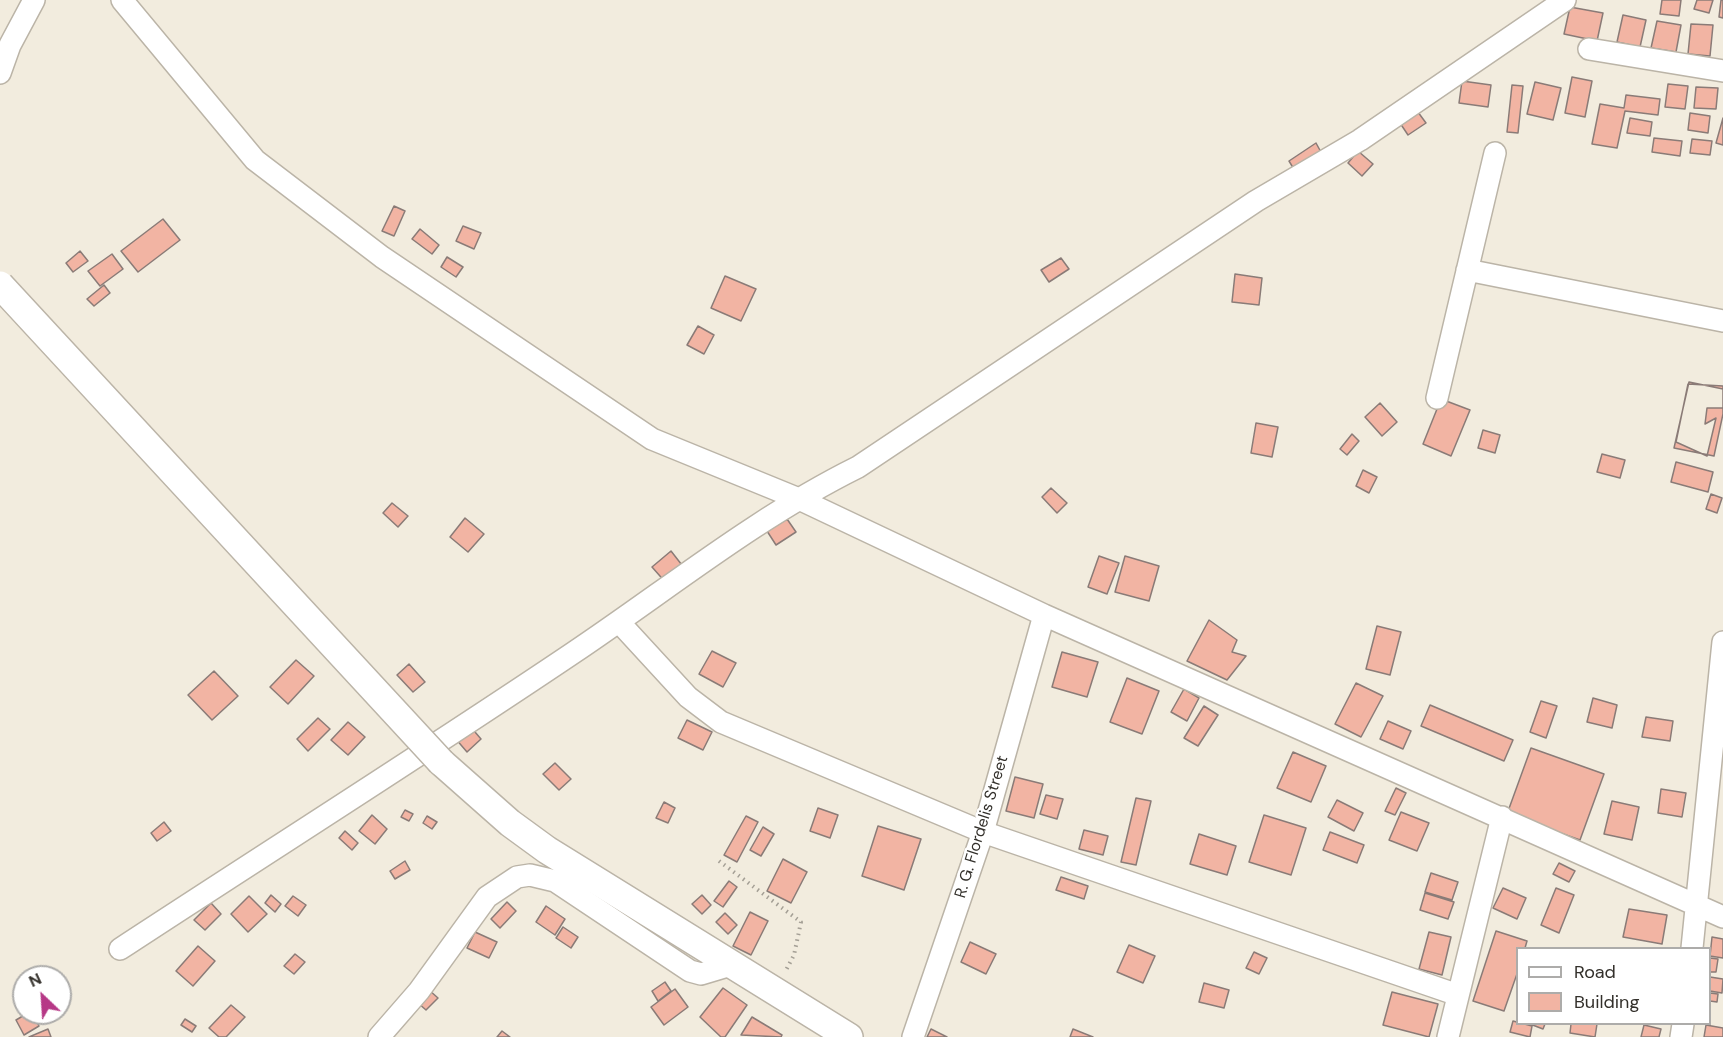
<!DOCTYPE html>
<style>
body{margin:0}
#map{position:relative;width:1723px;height:1037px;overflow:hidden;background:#f2ecde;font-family:"DM Sans",sans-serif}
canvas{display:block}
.legend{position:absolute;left:1516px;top:947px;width:195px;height:78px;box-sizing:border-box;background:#fff;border:2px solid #adacaa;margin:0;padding:8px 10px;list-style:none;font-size:18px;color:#33302b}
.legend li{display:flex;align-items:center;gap:12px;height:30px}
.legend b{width:30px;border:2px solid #adacaa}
.north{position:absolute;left:12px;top:965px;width:60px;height:60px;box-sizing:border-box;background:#fff;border:2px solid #adacaa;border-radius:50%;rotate:335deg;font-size:16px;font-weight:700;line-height:24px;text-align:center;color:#33302b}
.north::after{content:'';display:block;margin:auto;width:21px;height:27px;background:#b63886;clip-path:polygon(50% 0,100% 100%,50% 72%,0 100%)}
</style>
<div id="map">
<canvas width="1723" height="1037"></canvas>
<ul class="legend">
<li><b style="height:8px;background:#fff"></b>Road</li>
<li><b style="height:16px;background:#f2b4a3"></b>Building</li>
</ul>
<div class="north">N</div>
</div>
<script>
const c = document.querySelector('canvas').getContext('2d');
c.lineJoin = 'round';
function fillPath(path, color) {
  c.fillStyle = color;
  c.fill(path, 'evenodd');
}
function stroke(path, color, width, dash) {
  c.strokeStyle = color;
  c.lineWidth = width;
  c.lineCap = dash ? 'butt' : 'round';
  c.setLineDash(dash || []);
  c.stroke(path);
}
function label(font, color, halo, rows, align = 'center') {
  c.font = font + ' "DM Sans",sans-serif';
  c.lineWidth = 5;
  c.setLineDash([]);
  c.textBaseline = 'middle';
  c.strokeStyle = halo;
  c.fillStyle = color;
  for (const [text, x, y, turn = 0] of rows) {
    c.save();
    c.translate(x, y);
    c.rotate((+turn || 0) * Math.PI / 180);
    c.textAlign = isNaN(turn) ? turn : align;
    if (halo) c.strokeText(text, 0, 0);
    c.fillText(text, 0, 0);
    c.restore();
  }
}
const building = new Path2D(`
 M 1662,0 L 1681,0 L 1679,16 L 1660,14 Z
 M 1697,0 L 1713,0 L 1709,13 L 1694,9 Z
 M 1721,0 L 1723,0 L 1723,18 L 1719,17 Z
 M 1570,7 L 1603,13 L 1597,41 L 1564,34 Z
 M 1623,15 L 1646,20 L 1640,47 L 1617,42 Z
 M 1657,21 L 1681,25 L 1676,52 L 1651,48 Z
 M 1691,24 L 1713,25 L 1710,56 L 1688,54 Z
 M 1572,77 L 1592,81 L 1585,117 L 1565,113 Z
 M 1462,81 L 1491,85 L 1488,107 L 1459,103 Z
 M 1535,82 L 1561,88 L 1553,120 L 1527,114 Z
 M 1668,84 L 1688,86 L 1685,109 L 1665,107 Z
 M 1512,85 L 1523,86 L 1518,133 L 1507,132 Z
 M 1696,87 L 1718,88 L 1716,109 L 1694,108 Z
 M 1626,95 L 1660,99 L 1658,115 L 1625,111 L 1617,148 L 1592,144 L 1600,104 L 1624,108 Z
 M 1415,108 L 1426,123 L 1408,135 L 1398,120 Z
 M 1690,113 L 1710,116 L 1708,133 L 1688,130 Z
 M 1630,118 L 1652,122 L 1650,136 L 1627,133 Z
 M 1723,118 L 1723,145 L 1716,143 Z
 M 1654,138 L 1682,141 L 1680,156 L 1652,152 Z
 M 1692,139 L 1712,141 L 1710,155 L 1690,153 Z
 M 1316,143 L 1322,154 L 1295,171 L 1289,161 Z
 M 1358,151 L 1373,164 L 1362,176 L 1348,163 Z
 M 394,206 L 405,211 L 394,236 L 382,231 Z
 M 163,219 L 180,240 L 138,272 L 121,251 Z
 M 463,226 L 481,233 L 474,249 L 456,241 Z
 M 420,229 L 439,245 L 432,254 L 412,239 Z
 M 80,251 L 88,261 L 73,272 L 66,263 Z
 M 112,254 L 123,269 L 100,286 L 88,271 Z
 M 447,257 L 463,267 L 456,277 L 441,267 Z
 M 1061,258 L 1069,269 L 1049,282 L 1041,270 Z
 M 1235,274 L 1262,278 L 1259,305 L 1232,302 Z
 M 725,276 L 756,289 L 741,321 L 711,308 Z
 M 104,285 L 110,293 L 94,306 L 87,299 Z
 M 698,326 L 714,335 L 704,354 L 687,345 Z
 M 1689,382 L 1723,389 L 1723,414 L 1714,456 L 1674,448 Z
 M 1688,384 L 1723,386 L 1723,408 L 1707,408 L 1705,424 L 1716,418 L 1707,456 L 1676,442 Z
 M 1441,399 L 1470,410 L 1451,456 L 1423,444 Z
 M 1380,403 L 1397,422 L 1382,436 L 1365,417 Z
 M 1256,423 L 1278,427 L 1272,457 L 1251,453 Z
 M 1483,430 L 1500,435 L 1495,453 L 1478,448 Z
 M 1352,434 L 1359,441 L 1347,455 L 1340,449 Z
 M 1602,454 L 1625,460 L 1620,478 L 1597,472 Z
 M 1676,462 L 1713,472 L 1708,492 L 1671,482 Z
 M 1363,470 L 1377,477 L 1369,493 L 1356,486 Z
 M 1051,488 L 1067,503 L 1057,513 L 1042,497 Z
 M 1711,494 L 1722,498 L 1717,513 L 1706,509 Z
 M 392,503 L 408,516 L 398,527 L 383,513 Z
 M 465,518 L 484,534 L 468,552 L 450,537 Z
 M 787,519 L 796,532 L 776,545 L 767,531 Z
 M 671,551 L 685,569 L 667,584 L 652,567 Z
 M 1099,556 L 1119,563 L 1107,594 L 1088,587 Z
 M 1125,556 L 1159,566 L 1149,601 L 1115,592 Z
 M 1209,620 L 1237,640 L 1232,652 L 1246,656 L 1227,680 L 1187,661 Z
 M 1377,626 L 1401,632 L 1390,675 L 1366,669 Z
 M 712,651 L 736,663 L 723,687 L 699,674 Z
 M 1062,652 L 1098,662 L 1087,697 L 1052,687 Z
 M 296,660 L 314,676 L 288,704 L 270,687 Z
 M 409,664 L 425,682 L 413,692 L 397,675 Z
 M 214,671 L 238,696 L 212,720 L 188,695 Z
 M 1127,678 L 1159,691 L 1142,734 L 1110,722 Z
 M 1356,683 L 1383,696 L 1361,737 L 1335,724 Z
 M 1184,689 L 1199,698 L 1187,721 L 1171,712 Z
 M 1593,698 L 1617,705 L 1612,728 L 1587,722 Z
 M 1541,701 L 1557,706 L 1546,738 L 1530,732 Z
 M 1430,705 L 1513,740 L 1504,761 L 1421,726 Z
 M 1204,706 L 1218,715 L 1198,746 L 1184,738 Z
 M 1646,717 L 1673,721 L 1670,741 L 1642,737 Z
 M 318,718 L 330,729 L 308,751 L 297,739 Z
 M 687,720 L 712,732 L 703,750 L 678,738 Z
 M 1388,721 L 1411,731 L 1403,749 L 1380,739 Z
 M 348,722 L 365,737 L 348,755 L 331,740 Z
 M 469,725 L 481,739 L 467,752 L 455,738 Z
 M 1531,748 L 1604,774 L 1580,840 L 1507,814 Z
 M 1293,752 L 1326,766 L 1311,802 L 1277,788 Z
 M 555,763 L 571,779 L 559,790 L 543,774 Z
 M 1015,777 L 1043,784 L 1034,818 L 1006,811 Z
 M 1396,788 L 1406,793 L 1395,815 L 1385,811 Z
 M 1661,789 L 1686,793 L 1682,817 L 1658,813 Z
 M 1046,795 L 1063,799 L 1057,819 L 1040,814 Z
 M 1136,798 L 1151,801 L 1136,865 L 1121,862 Z
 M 1337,800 L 1363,813 L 1354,831 L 1328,817 Z
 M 1612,801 L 1639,807 L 1632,840 L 1604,834 Z
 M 664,802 L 675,808 L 668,823 L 656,818 Z
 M 818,808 L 838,815 L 830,838 L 810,831 Z
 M 405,810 L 413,814 L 409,821 L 401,817 Z
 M 1401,812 L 1429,823 L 1417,851 L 1389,840 Z
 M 372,815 L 387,829 L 375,844 L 359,831 Z
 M 1264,815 L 1306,828 L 1291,875 L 1249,862 Z
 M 427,816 L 437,822 L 432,829 L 423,823 Z
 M 746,816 L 758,822 L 737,862 L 724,855 Z
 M 164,822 L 171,831 L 157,841 L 151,833 Z
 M 878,826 L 921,839 L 904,890 L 862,876 Z
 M 763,827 L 774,834 L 761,856 L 750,850 Z
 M 1084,830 L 1108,836 L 1103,855 L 1079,849 Z
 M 345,831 L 358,843 L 352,850 L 339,838 Z
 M 1330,832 L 1364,845 L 1357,863 L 1323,850 Z
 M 1199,834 L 1236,846 L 1227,875 L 1190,864 Z
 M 783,859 L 807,872 L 791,903 L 767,891 Z
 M 405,861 L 410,870 L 395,879 L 390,871 Z
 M 1559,863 L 1575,871 L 1569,882 L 1553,874 Z
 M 1431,873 L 1458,882 L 1452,900 L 1425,892 Z
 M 1061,877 L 1088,886 L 1084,899 L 1056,890 Z
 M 729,881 L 737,887 L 723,907 L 714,901 Z
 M 1503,888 L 1526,898 L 1517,919 L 1493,908 Z
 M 1556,888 L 1574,895 L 1559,933 L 1541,925 Z
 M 1425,893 L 1454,902 L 1448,919 L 1420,910 Z
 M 271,895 L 281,904 L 275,912 L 265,903 Z
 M 702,895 L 711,905 L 702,914 L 692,904 Z
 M 249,896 L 267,914 L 248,932 L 231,914 Z
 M 293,896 L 306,905 L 298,916 L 285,906 Z
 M 507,902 L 516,911 L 500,928 L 491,919 Z
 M 211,903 L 221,914 L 205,930 L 194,920 Z
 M 546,906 L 565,919 L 555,935 L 536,922 Z
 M 1629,909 L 1667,915 L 1662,944 L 1623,937 Z
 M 750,912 L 768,921 L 751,955 L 733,946 Z
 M 725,913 L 737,925 L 728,934 L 716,922 Z
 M 563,927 L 578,937 L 571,948 L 556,938 Z
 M 1496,931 L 1527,941 L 1525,948 L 1518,948 L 1518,971 L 1504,1011 L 1473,1001 Z
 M 475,932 L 497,942 L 489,958 L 467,948 Z
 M 1429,932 L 1451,937 L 1442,975 L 1419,969 Z
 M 1712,937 L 1723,939 L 1723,958 L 1710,956 Z
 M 970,942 L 996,954 L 986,974 L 961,962 Z
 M 1129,945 L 1155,956 L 1143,983 L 1117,972 Z
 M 198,946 L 215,961 L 193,986 L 176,971 Z
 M 1254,952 L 1267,958 L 1259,974 L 1246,968 Z
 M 295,954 L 305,962 L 294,974 L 284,966 Z
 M 1710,958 L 1718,959 L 1716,972 L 1710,972 Z
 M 1710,977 L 1723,979 L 1722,993 L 1710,991 Z
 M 665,982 L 671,991 L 658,1001 L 652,991 Z
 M 1204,983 L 1229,990 L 1224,1008 L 1199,1002 Z
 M 723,988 L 747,1005 L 725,1037 L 721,1037 L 700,1017 Z
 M 675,989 L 688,1007 L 664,1025 L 651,1007 Z
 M 429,990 L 438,998 L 426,1010 L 418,1003 Z
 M 1392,992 L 1438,1004 L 1429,1037 L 1383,1025 Z
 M 1710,993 L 1718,994 L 1717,1002 L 1710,1001 Z
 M 231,1005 L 245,1017 L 226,1037 L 219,1037 L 209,1028 Z
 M 28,1013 L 32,1013 L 39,1026 L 24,1035 L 16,1020 Z
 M 752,1017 L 782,1035 L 781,1037 L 741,1035 Z
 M 185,1019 L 196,1026 L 192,1032 L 181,1025 Z
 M 1513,1021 L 1532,1026 L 1530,1037 L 1510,1032 Z
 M 1530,1024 L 1545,1024 L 1543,1029 Z
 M 1571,1024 L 1597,1024 L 1595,1037 L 1570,1033 Z
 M 1644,1025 L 1661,1029 L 1659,1037 L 1641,1037 Z
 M 1706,1025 L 1723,1028 L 1723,1037 L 1704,1037 Z
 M 48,1029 L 51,1037 L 29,1037 Z
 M 931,1029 L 947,1037 L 927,1037 Z
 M 1073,1029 L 1093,1037 L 1070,1037 Z
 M 502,1031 L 510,1037 L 497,1037 Z`);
fillPath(building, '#f2b4a3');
stroke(building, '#8a7b77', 1.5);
const minor = new Path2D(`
 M 122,0 L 255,160 L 382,257 L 652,439 L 799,499 L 1044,615 L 1723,917
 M 1589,49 L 1723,71
 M 0,73 L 10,45 L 34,0
 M 1467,270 L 1723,321
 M 1437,398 L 1495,153
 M 619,622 L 688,697 L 721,722 L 983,832 L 1458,995
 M 1692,948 L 1723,642
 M 120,949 C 271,850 423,754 573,653 C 667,590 755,518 858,467 L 1256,201 L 1360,140 L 1565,0
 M 379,1037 L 419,991 L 487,897 L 517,877 L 530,875 L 555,881 L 690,971 L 701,974 L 731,965
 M 913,1037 L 983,832 L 1044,615
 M 1448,1037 L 1502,817
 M 1681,1037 L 1683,1024`);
const major = new Path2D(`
 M 441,762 L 510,823 L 547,850 L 849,1037`);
stroke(minor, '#bbb4a7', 24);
stroke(major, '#bbb4a7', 30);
stroke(new Path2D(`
 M 719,861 L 801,922 L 794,955 L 785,972`), '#a49f95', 4, [1.5, 4.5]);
stroke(minor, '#fff', 21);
stroke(major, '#fff', 27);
const majorBridge = new Path2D(`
 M 0,285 L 441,762`);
stroke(majorBridge, '#bbb4a7', 30, []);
stroke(majorBridge, '#fff', 27);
label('16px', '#33302b', '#fff', [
 ["R. G. Flordelis Street",982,827,-73]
]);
</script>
